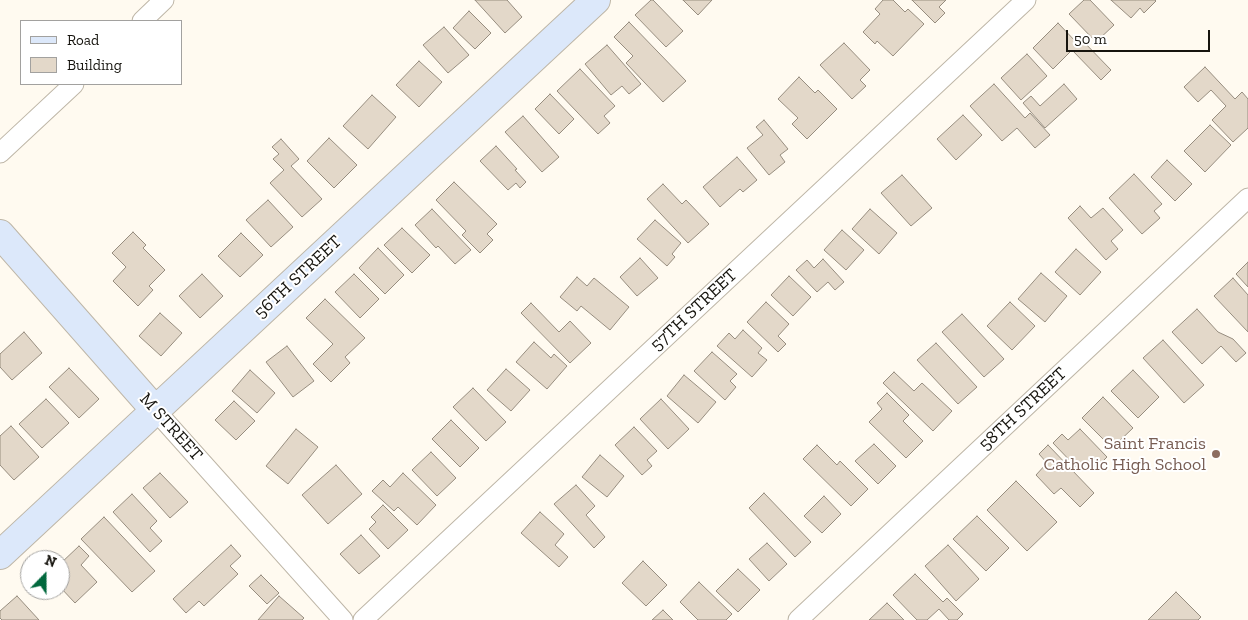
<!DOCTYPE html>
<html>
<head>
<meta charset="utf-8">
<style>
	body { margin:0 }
	#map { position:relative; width:1248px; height:620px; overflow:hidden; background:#fffaf0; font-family:"Zilla Slab",serif }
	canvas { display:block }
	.legend { position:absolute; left:20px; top:20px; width:162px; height:65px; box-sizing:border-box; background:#fff; border:1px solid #a2a19f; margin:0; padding:6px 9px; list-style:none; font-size:15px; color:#16140e }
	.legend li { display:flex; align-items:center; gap:10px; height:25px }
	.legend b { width:25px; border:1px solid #a2a19f }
	.north { position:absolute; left:20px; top:550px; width:50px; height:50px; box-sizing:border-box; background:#fff; border:1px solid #a2a19f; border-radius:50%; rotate:22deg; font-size:14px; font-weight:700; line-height:20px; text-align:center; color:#16140e }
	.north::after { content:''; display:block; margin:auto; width:18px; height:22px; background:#01683d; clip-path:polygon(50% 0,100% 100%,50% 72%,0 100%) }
	.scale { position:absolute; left:1066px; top:30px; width:144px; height:22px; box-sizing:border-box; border:2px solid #16140e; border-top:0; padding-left:6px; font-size:15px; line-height:18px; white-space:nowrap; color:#16140e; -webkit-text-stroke:4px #fff; paint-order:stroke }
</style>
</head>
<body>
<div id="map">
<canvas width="1248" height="620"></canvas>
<ul class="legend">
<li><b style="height:6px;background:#dce8fa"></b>Road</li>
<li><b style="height:14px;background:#e3d8c9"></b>Building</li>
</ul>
<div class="north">N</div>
<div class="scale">50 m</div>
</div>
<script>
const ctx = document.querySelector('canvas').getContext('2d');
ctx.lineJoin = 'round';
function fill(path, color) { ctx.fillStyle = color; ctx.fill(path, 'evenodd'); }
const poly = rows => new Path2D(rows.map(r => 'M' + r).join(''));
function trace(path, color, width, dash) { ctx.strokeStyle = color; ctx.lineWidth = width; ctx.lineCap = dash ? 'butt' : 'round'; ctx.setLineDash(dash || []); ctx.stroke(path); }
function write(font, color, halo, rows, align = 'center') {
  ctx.font = font + ' "Zilla Slab",serif'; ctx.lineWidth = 4; ctx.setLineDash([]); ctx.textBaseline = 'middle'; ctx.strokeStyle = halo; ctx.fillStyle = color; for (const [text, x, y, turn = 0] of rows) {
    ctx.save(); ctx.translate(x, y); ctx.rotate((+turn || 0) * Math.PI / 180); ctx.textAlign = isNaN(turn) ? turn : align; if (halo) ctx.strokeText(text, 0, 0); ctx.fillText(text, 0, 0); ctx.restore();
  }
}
const building = poly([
	[475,0,507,0,522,17,505,33,475,0],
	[651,0,653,0,683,31,666,47,635,15,651,0],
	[683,0,712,0,698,15,683,0],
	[883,0,893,0,905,12,908,9,924,24,893,56,877,41,875,44,863,32,880,14,875,9,883,0],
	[912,0,946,0,939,7,945,13,935,23,912,0],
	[1084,0,1090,0,1114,25,1096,42,1069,14,1084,0],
	[1111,0,1155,0,1156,1,1144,13,1140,8,1131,18,1111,0],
	[469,11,491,33,475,49,453,28,469,11],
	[629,22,686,81,663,102,626,63,633,56,614,37,629,22],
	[1058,23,1077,43,1081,39,1111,70,1101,80,1072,50,1053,69,1033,48,1058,23],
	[444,27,469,55,448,73,423,45,444,27],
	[844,43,870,70,860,80,866,86,852,99,820,65,844,43],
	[607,45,641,84,629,94,622,86,611,95,585,64,607,45],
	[1027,54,1047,76,1021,100,1001,78,1027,54],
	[419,61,442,82,419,107,396,85,419,61],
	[1205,67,1235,99,1242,92,1248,99,1248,128,1233,142,1212,120,1226,106,1211,90,1198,102,1184,87,1205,67],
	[580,69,615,106,604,116,610,123,598,134,557,91,580,69],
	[799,77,815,93,818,90,837,109,807,139,792,124,798,118,778,99,799,77],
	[994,84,1025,118,1030,113,1050,135,1035,148,1017,128,1002,141,970,106,994,84],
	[1064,84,1077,99,1045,128,1023,103,1031,96,1040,106,1064,84],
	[550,94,574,119,559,134,535,109,550,94],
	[372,95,396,117,368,149,343,126,372,95],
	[963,115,982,135,956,160,937,139,963,115],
	[523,116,559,157,542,172,505,132,523,116],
	[764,120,788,149,780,155,785,162,769,175,747,148,763,135,756,127,764,120],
	[1210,125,1231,145,1205,172,1184,151,1210,125],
	[329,138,357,165,334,188,307,161,329,138],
	[281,139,299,159,291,166,322,199,302,217,270,183,284,170,273,159,279,154,272,147,281,139],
	[496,146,517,169,515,170,526,182,520,188,516,183,508,190,480,161,496,146],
	[737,157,757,180,743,192,740,189,720,207,703,187,737,157],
	[1167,160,1192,184,1175,201,1151,177,1167,160],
	[1134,174,1162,204,1154,211,1160,218,1142,234,1109,198,1134,174],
	[902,175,932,208,911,226,881,193,902,175],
	[454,182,497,224,487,234,493,240,480,253,462,235,466,231,436,200,454,182],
	[663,184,682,204,686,200,709,224,688,243,647,199,663,184],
	[268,200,293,227,271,247,246,220,268,200],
	[1080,206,1091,218,1103,208,1123,230,1111,241,1118,249,1106,260,1068,218,1080,206],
	[432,209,471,250,455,264,438,246,436,248,415,225,432,209],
	[870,209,897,233,879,254,852,229,870,209],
	[655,220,681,243,672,254,675,257,667,266,637,239,655,220],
	[402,228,430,255,412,273,384,245,402,228],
	[842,230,864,250,846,270,824,250,842,230],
	[133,232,146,245,143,248,165,270,149,286,153,290,138,306,113,281,126,267,112,253,133,232],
	[241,233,263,255,240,277,218,256,241,233],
	[378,248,404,275,385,294,359,268,378,248],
	[1076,249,1101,272,1080,295,1055,272,1076,249],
	[640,258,658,278,637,296,620,277,640,258],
	[823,259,844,282,835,290,828,282,817,292,796,270,807,260,814,268,823,259],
	[1248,262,1248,287,1236,274,1248,262],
	[1041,273,1067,296,1045,322,1018,299,1041,273],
	[202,274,223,296,200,318,179,296,202,274],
	[354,274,379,299,360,318,335,292,354,274],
	[789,276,811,297,793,316,771,295,789,276],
	[577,277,587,286,594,278,629,307,610,330,581,306,577,311,560,297,577,277],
	[1233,278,1248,295,1248,332,1214,296,1233,278],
	[325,299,365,338,345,357,350,363,331,382,313,364,333,344,306,318,325,299],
	[766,302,789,324,778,336,786,344,778,352,747,322,766,302],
	[1010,302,1035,326,1012,350,987,326,1010,302],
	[531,303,559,332,570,321,591,343,570,363,521,313,531,303],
	[1197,309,1218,332,1233,339,1246,353,1236,362,1221,346,1202,364,1172,332,1197,309],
	[160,313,182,333,161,356,139,336,160,313],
	[962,314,1004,359,984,377,942,332,962,314],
	[743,330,762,348,758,353,767,360,752,377,717,346,729,333,735,339,743,330],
	[24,332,42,353,12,380,0,367,0,354,24,332],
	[1163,340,1204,385,1184,403,1143,358,1163,340],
	[534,342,551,358,554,354,567,366,547,389,516,362,534,342],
	[936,343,977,387,958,404,917,360,936,343],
	[287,346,314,381,293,397,266,362,287,346],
	[712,352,737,374,730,381,736,387,725,400,694,371,712,352],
	[69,368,99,399,79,418,49,387,69,368],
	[506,369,530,390,511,411,487,390,506,369],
	[250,370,275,393,257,413,232,391,250,370],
	[1133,370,1159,397,1138,418,1111,391,1133,370],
	[894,372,914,391,922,383,952,411,933,431,883,383,894,372],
	[684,375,716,402,698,423,667,396,684,375],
	[473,388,506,422,486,441,453,407,473,388],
	[887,393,909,415,903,421,923,441,906,458,869,422,882,409,877,403,887,393],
	[1103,397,1133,428,1112,448,1082,418,1103,397],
	[46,399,69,423,42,448,19,424,46,399],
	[661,399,689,429,668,449,640,419,661,399],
	[234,401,255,421,236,440,215,420,234,401],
	[451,420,479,448,460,467,432,439,451,420],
	[11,426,39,457,14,480,0,465,0,436,11,426],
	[634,427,657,451,647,460,652,466,642,475,615,445,634,427],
	[296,429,318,447,288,484,266,466,296,429],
	[1080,429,1107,457,1094,470,1086,462,1078,469,1053,443,1062,434,1068,440,1080,429],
	[874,444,896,466,878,484,855,461,874,444],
	[817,445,837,465,840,461,868,489,851,506,803,459,817,445],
	[1048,445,1094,493,1080,507,1061,488,1054,494,1036,475,1047,463,1039,454,1048,445],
	[431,452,456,478,437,496,412,470,431,452],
	[600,455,624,476,607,497,582,477,600,455],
	[336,465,362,494,328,524,302,495,336,465],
	[160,473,188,502,170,518,143,488,160,473],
	[403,473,436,505,417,525,398,507,394,511,372,491,383,480,390,487,403,473],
	[1016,481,1057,522,1027,551,987,510,1016,481],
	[576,485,595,506,586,515,605,537,594,548,554,504,576,485],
	[764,493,811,542,795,557,749,508,764,493],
	[132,494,157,521,150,528,162,541,150,552,113,512,132,494],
	[824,496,841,514,822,533,804,516,824,496],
	[383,505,408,530,388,549,369,529,376,522,371,517,383,505],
	[540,512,564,534,555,545,568,557,559,567,521,533,540,512],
	[977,516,1009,548,986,571,953,539,977,516],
	[104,517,155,571,132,592,81,539,104,517],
	[361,535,380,556,359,574,340,554,361,535],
	[767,543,787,564,769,581,749,559,767,543],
	[231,545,241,556,230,566,238,574,204,606,199,601,186,613,173,599,231,545],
	[948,545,979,579,956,601,925,566,948,545],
	[79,546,89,556,81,565,97,582,75,603,60,587,60,564,79,546],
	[643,561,667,585,646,606,622,583,643,561],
	[738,569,760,590,738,612,716,591,738,569],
	[915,574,943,602,947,598,963,614,957,620,949,620,939,609,927,620,917,620,893,595,915,574],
	[261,575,279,593,267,604,249,586,261,575],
	[699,582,732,614,726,620,698,620,680,602,699,582],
	[1176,592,1201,617,1198,620,1148,620,1176,592],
	[17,596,39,620,2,620,0,618,0,611,17,596],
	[279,596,304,618,302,620,258,620,279,596],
	[887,603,904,620,869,620,887,603],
	[663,610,673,620,652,620,663,610]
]);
const street = poly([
	[142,21,164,0],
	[0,153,74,84],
	[155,410,343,620],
	[363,620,1026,0],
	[798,620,1248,198]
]);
const secondary = poly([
	[0,234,155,410],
	[0,555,596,0]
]);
const markers = [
	[1216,454,5,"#8d6e63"]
];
const streetNames = [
	["56TH STREET",298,277,-43],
	["57TH STREET",694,310,-43],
	["58TH STREET",1023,409,-43],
	["M STREET",171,427,48]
];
const educationNames = [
	["Saint Francis",1206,444],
	["Catholic High School",1206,465]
];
fill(building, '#e3d8c9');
trace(building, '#978d7f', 1);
trace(street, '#beb6a7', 21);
trace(secondary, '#beb6a7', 30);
trace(street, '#fff', 19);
trace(secondary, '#dce8fa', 28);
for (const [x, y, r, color] of markers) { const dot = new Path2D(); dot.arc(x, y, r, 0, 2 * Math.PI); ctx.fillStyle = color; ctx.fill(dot); trace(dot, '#fff', 2); }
write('18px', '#16140e', '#fff', streetNames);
write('18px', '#785e54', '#fff', educationNames, 'right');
</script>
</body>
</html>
